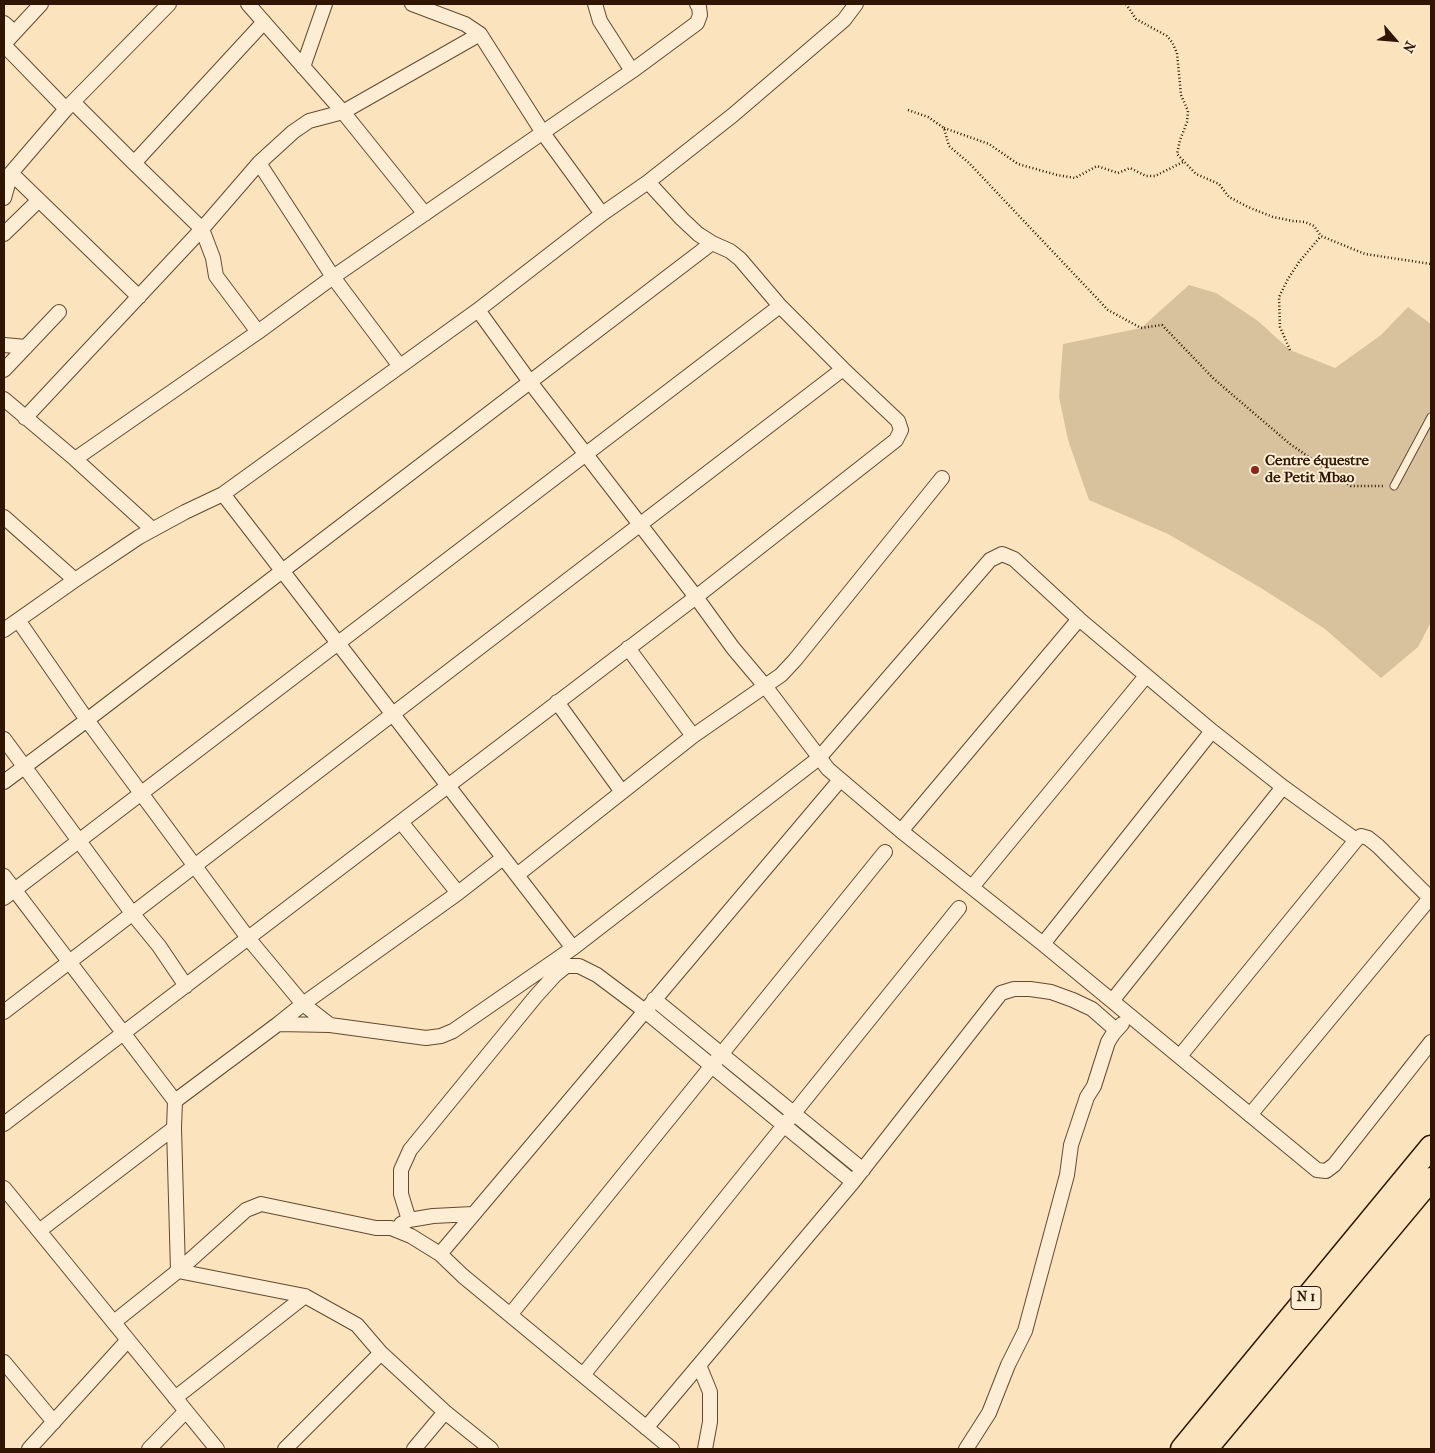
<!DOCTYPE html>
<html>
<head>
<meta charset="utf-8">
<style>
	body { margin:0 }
	#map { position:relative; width:1435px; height:1453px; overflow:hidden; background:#fbe4bd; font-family:"IM FELL French Canon",serif }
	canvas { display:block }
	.frame { position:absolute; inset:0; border:5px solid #301500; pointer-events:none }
	.north { position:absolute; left:1370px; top:15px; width:50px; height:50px; -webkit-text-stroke:4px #fcedd4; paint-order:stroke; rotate:117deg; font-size:14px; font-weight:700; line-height:20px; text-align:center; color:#301500 }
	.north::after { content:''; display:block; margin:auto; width:18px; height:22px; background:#301500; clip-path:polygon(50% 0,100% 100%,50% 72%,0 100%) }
</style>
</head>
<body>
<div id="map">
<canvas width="1435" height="1453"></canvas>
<div class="frame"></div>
<div class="north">N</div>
</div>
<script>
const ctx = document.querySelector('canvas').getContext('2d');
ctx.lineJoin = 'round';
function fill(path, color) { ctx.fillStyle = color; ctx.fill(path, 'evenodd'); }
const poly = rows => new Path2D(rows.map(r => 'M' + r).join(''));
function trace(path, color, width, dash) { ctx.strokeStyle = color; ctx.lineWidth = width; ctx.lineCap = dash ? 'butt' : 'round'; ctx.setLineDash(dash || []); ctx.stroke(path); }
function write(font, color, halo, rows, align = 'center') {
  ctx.font = font + ' "IM FELL French Canon",serif'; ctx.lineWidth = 4; ctx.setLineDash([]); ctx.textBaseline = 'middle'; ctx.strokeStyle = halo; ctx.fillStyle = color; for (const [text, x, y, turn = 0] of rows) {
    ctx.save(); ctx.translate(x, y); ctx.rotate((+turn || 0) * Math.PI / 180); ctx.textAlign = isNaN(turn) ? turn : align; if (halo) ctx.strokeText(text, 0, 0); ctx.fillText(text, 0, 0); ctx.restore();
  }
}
const green = poly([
	[1189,285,1216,293,1258,321,1290,350,1335,368,1381,335,1408,307,1431,324,1431,622,1418,647,1381,678,1325,629,1261,588,1168,534,1089,500,1068,440,1059,397,1063,344,1141,328]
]);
const path = poly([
	[1126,4,1136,19,1167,36,1172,42,1177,53,1181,95,1188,111,1187,122,1180,140,1177,154,1196,174,1219,184,1229,197,1248,207,1273,217,1293,221,1305,222,1314,226,1321,236,1365,254,1431,264],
	[908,110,928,117,944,128,949,146,969,163,1108,310,1141,328,1162,325,1214,379,1290,444,1351,486,1383,486],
	[944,128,989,144,1018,164,1057,175,1075,178,1097,166,1118,173,1130,168,1146,176,1155,176,1183,162],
	[1290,350,1280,327,1279,297,1288,279,1299,262,1321,236]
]);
const service = poly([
	[1394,486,1431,417]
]);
const minor = poly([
	[248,4,343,112,425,214],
	[412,4,465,24,480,34,543,133,602,214],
	[595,4,600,21,632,71],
	[4,23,14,32],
	[4,44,41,4],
	[4,45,66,109],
	[303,67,325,4],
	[73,102,134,163,202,229,213,258,216,276,258,332],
	[134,163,264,22],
	[259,163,333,277,399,365],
	[11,173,139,297],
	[4,198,11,173,66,109,169,4],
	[4,234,39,200],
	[478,310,530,382,696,597,733,648,765,686,828,769,901,831,1043,944,1317,1170,1326,1171,1334,1165,1431,1042],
	[4,345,26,347],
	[4,370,59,312],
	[4,399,75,459,152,529],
	[25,418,202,229,259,163,293,132,309,121,343,112,480,34],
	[75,459,258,332,333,277,632,71,697,23,700,15,699,7,697,4],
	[223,494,573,948],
	[4,517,75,580],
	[18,620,87,720,248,938,303,1004,330,1025,426,1038,441,1036,453,1031,573,948,819,758,990,560,1002,554,1014,559,1079,619,1212,731,1283,787,1356,840],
	[4,630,75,580,139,537,185,512,223,494,478,310,602,214,648,182,733,115,844,20,856,4],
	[628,648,693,736],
	[557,702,622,792],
	[4,739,132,913,159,946,186,986],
	[4,782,87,720,712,243],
	[401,822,458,893],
	[901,831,1079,619],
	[517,875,693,736,781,675,795,660,942,478],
	[4,876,175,1101],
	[972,887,1146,676],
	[4,898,780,306],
	[1043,944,1212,731],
	[654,999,863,1170],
	[1112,1001,1283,787],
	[4,1012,843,369],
	[278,1024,330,1025],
	[1180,1056,1356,840,1361,836,1368,838,1378,846,1431,899],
	[1250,1115,1430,898],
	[4,1124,696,597,896,440,901,430,898,421,843,369,780,306,740,259,730,251,712,243,698,234,682,219,648,182],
	[4,1188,217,1449],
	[409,1220,401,1194,401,1170,410,1150,536,996,555,975,566,966,579,966,597,975,645,1011,853,1182],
	[401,1224,409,1220,433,1216,473,1214],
	[39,1231,174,1128],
	[440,1254,840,780],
	[178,1271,174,1128,175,1101,278,1024,303,1004,458,893,503,858],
	[178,1271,305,1296,357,1325,381,1353,285,1449],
	[510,1315,885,852],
	[114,1322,178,1271,246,1210,261,1204,376,1228,391,1228,411,1236,440,1254,463,1276,672,1449],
	[381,1353,445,1412,491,1449],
	[4,1362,54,1422],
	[699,1365,710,1392,710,1422,705,1449],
	[583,1375,959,908],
	[175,1398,305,1296],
	[646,1428,853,1182,1001,993,1014,989,1030,989,1051,992,1073,1000,1092,1009,1116,1030],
	[29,1449,128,1340],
	[149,1449,186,1411],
	[414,1449,445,1412],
	[966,1449,989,1413,1008,1365,1025,1331,1067,1175,1071,1145,1087,1097,1094,1086,1108,1042,1113,1034,1122,1024]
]);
const trunk = poly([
	[1182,1449,1431,1147],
	[1206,1449,1431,1179]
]);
const markers = [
	[1255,470,5,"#8f2418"]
];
const shields = [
	[1306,1298,30]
];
const shieldNames = [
	["N 1",1306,1298]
];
const poiNames = [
	["Centre équestre",1265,461],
	["de Petit Mbao",1265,478]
];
fill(green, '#d8c19d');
trace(service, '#63492f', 9);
trace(minor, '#63492f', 16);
trace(trunk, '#301500', 25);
trace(path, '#301500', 2.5, [1, 2.5]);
trace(service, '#fcedd4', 7);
trace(minor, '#fcedd4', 14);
trace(trunk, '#fbe4bd', 22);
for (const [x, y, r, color] of markers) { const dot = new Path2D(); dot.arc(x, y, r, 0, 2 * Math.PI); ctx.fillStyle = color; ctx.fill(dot); trace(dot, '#fcedd4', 2); }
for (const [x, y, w] of shields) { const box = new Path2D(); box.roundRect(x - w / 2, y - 11.5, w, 23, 4); ctx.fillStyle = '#fcedd4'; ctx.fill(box); trace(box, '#301500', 1); }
write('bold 14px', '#301500', null, shieldNames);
write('bold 15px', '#301500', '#fcedd4', poiNames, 'left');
</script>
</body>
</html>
